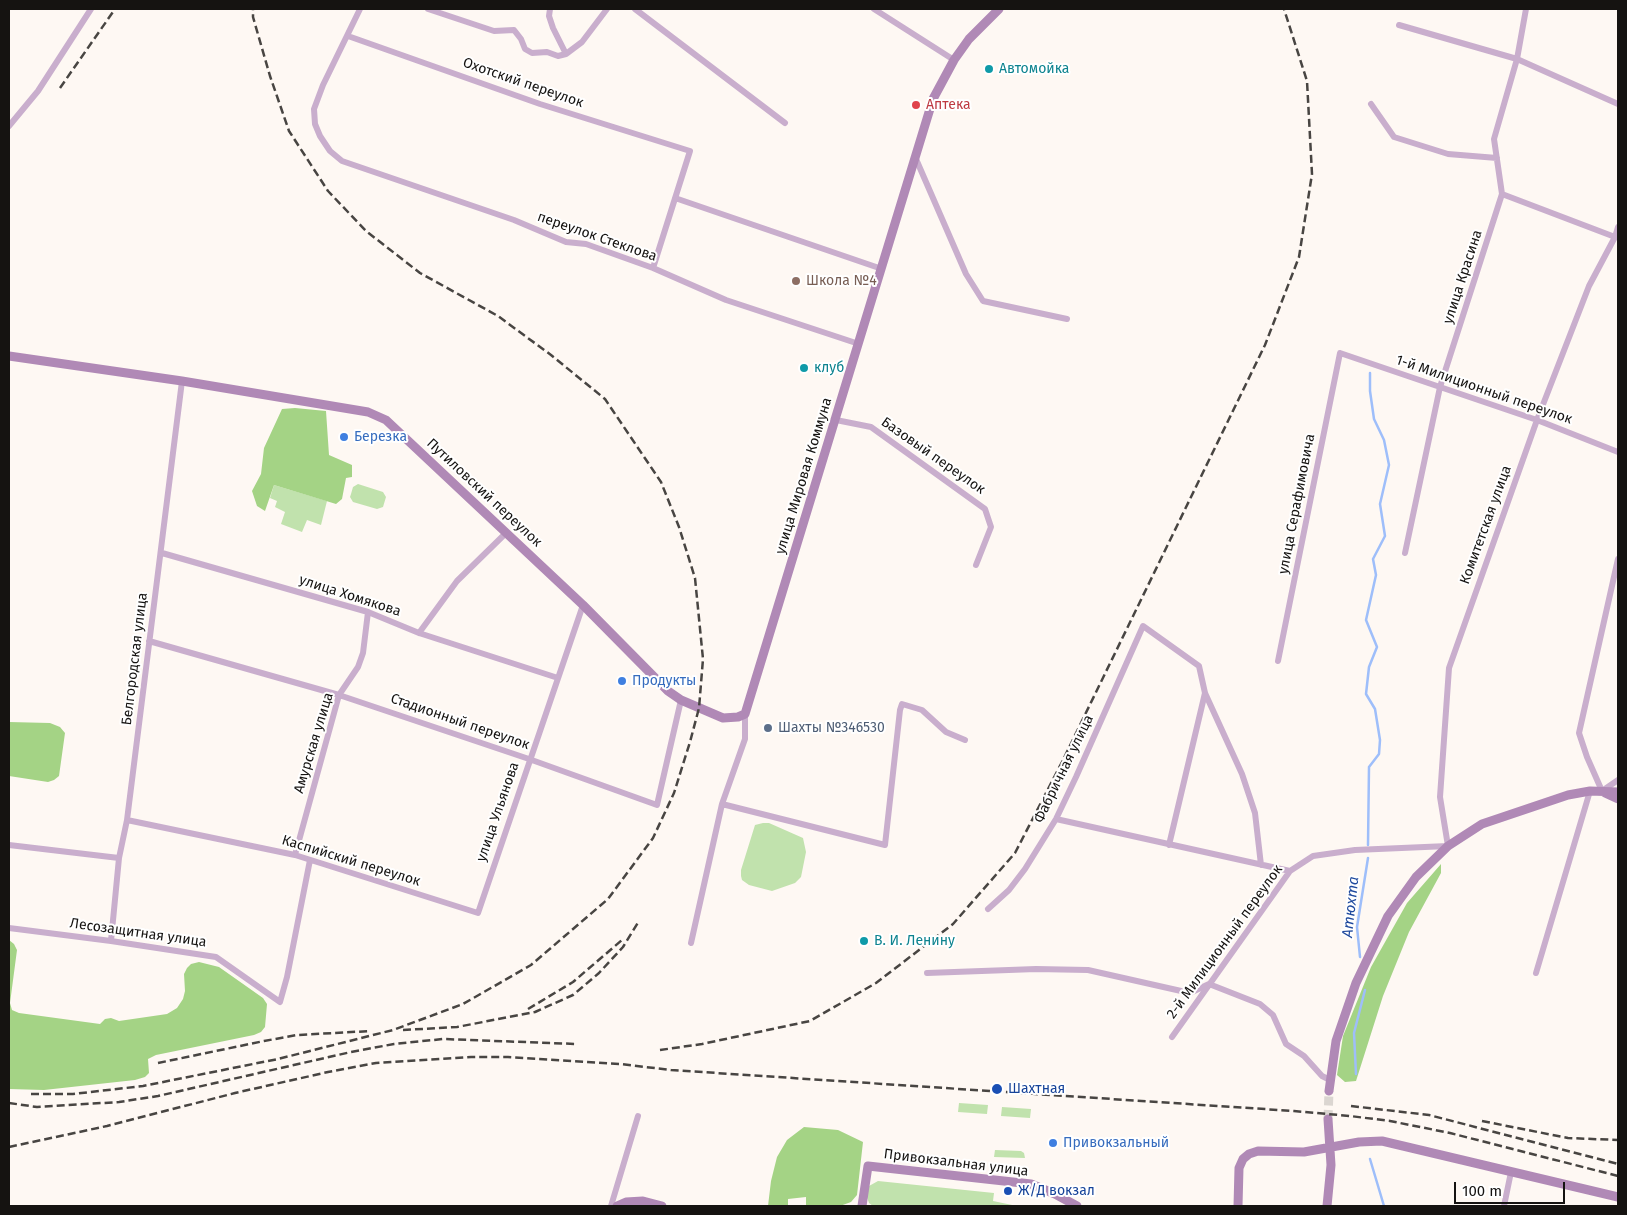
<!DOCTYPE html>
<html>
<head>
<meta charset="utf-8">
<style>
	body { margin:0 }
	#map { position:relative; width:1627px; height:1215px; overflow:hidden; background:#fef8f3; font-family:"Fira Sans",sans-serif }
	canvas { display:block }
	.frame { position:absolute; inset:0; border:10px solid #151311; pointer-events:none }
	.scale { position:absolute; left:1454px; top:1182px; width:111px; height:22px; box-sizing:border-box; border:2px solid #151311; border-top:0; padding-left:6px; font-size:15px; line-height:18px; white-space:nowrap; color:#151311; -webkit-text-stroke:4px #fff; paint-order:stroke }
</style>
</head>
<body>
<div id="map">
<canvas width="1627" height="1215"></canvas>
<div class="frame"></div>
<div class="scale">100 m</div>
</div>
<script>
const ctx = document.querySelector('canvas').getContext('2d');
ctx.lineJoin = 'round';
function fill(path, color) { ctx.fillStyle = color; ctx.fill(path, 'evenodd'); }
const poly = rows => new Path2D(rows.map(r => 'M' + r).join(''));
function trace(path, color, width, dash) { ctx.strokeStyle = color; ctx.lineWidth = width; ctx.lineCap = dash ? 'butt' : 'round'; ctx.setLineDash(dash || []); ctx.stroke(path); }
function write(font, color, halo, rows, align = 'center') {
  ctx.font = font + ' "Fira Sans",sans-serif'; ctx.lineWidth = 4; ctx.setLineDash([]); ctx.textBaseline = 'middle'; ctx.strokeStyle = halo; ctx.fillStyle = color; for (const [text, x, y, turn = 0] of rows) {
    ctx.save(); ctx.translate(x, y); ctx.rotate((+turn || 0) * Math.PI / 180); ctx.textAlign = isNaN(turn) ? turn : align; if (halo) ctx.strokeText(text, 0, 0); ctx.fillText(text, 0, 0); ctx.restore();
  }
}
const green = poly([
	[358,484,383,492,386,497,383,507,377,509,353,502,350,497,351,494,353,487],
	[274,485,327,501,321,525,307,520,302,532,281,524,285,512,275,507,277,501,270,498],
	[763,823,769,823,803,838,806,852,801,877,795,883,772,891,749,885,742,880,741,876,741,870,755,825],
	[959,1103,988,1105,987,1114,958,1112],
	[1002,1107,1031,1109,1030,1118,1001,1116],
	[995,1150,1021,1151,1024,1153,1025,1158,994,1157],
	[878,1181,994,1193,993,1201,1017,1206,873,1206,869,1203,867,1197,869,1186]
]);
const forest = poly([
	[295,408,326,411,329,455,352,465,352,477,346,478,342,499,336,504,274,485,265,511,257,506,252,491,261,474,264,448,282,409],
	[9,722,50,723,60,727,65,733,59,776,54,780,48,782,9,776],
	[1441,864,1441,873,1409,932,1383,996,1356,1081,1345,1082,1337,1075,1343,1036,1371,967,1407,903],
	[9,940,14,944,17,950,10,1003,12,1010,19,1013,100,1024,105,1019,111,1018,119,1021,167,1014,177,1008,183,999,185,991,184,974,187,968,191,964,199,962,219,967,263,998,267,1004,265,1027,261,1032,254,1035,156,1055,148,1059,149,1073,145,1077,135,1080,44,1090,9,1089],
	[804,1127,838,1130,863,1142,857,1195,851,1202,840,1206,806,1206,806,1197,788,1199,788,1206,768,1206,771,1181,777,1157,787,1140]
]);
const stream = poly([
	[1368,845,1369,767,1379,754,1380,740,1375,709,1366,694,1369,667,1377,647,1366,620,1376,575,1373,559,1385,536,1380,504,1389,465,1384,440,1374,419,1370,391,1370,373],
	[1360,957,1357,927,1368,858],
	[1356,1074,1354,1033,1365,990],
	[1370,1159,1384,1206]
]);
const secondaryTunnel = poly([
	[1328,1119,1329,1091]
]);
const street = poly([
	[360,9,323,85,314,109,315,124,320,136,330,151,342,161,514,220,566,242,586,244,653,268,726,300,859,344],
	[428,9,494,31,514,30,521,39,525,49,532,53,547,52,558,56,566,54,582,42,607,9],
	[550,9,549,16,553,28,566,54],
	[635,9,785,123],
	[874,9,954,60],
	[1399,25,1517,59,1618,104],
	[348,36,540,104,690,151,653,268],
	[1371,104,1394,137,1448,154,1497,158],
	[9,126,38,91,91,9],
	[916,159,966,274,983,301,1067,319],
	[1502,194,1615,237],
	[675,198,882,269],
	[836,420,871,427,985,509,991,527,976,565],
	[162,553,368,612,419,633,558,678],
	[1405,553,1440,387,1502,194,1494,139,1517,59,1526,9],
	[1618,559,1579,733,1587,757,1602,791,1618,780],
	[419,633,457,581,506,533],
	[149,641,339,695,529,759,657,805,681,700],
	[1278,661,1340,353,1537,420,1618,452],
	[722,804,885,845,900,710,902,704,922,710,946,732,965,740],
	[1056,819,1290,871],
	[127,820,295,855,478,913,583,605],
	[9,845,119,858],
	[1169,845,1205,693],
	[295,855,339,695,358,667,363,653,368,612],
	[988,909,1009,890,1025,869,1056,819,1076,777,1143,626,1199,666,1205,693,1242,774,1255,813,1261,865],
	[9,928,111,941,216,957,280,1002,287,977,310,860],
	[111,941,119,858,127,820,182,381],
	[691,943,722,804,745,739,745,714],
	[927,973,1036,969,1088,970,1190,993,1209,984,1260,1004,1273,1015,1286,1044,1304,1056,1322,1076,1330,1080],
	[1536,973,1590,791],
	[1172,1037,1290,871,1313,856,1355,850,1448,846,1440,797,1449,668,1537,420,1589,286,1615,237,1618,227],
	[611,1206,638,1116],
	[1504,1206,1511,1172]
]);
const secondary = poly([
	[9,356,182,381,368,412,386,420,583,605,668,691,681,700,723,718,738,717,745,714,933,99,954,60,969,39,999,9],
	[1605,793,1618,799],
	[1329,1091,1336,1041,1356,983,1388,916,1416,877,1448,846,1482,824,1568,795,1590,791,1618,792],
	[617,1206,626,1202,643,1201,662,1206],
	[862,1206,868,1166,1031,1184,1055,1194,1077,1206],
	[1238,1206,1239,1168,1243,1159,1249,1154,1258,1151,1304,1152,1359,1142,1382,1141,1618,1197],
	[1327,1206,1331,1165,1328,1119]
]);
const rail = poly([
	[60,88,115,9],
	[528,1009,573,982,622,940],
	[403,1030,457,1027,535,1012,573,995,599,973,623,947,639,921],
	[660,1050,702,1044,810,1021,876,983,953,924,1015,853,1062,762,1265,345,1299,257,1312,174,1307,81,1284,9],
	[158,1063,264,1041,297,1035,371,1031],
	[31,1094,73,1094,143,1086,278,1059,393,1030,463,1004,531,965,608,899,653,838,674,793,690,742,699,708,703,659,695,578,679,527,661,482,605,399,551,355,498,316,420,273,366,231,328,191,289,131,270,76,253,17,253,9],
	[9,1103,37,1107,119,1102,158,1096,351,1052,394,1044,443,1039,577,1044],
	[1351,1106,1429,1115,1618,1164],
	[1482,1121,1568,1138,1618,1140],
	[9,1147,107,1126,235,1093,328,1072,376,1063,471,1057,508,1057,620,1064,671,1070,1294,1111,1350,1116,1390,1121,1450,1133,1618,1176]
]);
const markers = [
	[989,69,5,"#0f9aa8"],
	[916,105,5,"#e0444e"],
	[796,281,5,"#8d6e63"],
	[804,368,5,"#0f9aa8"],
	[344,437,5,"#3f7fe0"],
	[622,681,5,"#3f7fe0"],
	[768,728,5,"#5c6f8a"],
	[864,941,5,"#0f9aa8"],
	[997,1089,6,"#1a4fb4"],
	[1053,1143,5,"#3f7fe0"],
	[1008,1191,5,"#1a4fb4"]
];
const cultureNames = [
	["Автомойка",999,69],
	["клуб",814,368],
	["В. И. Ленину",874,941]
];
const streetNames = [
	["Охотский переулок",523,83,19],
	["переулок Стеклова",597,237,19],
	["улица Красина",1463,277,-72],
	["1-й Милиционный переулок",1484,390,19],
	["Базовый переулок",933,456,35],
	["улица Мировая Коммуна",804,476,-73],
	["Путиловский переулок",484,493,43],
	["улица Серафимовича",1297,504,-79],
	["Комитетская улица",1486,525,-70],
	["улица Хомякова",350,596,18],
	["Белгородская улица",135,659,-83],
	["Стадионный переулок",460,722,19],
	["Амурская улица",314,743,-73],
	["Фабричная улица",1064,769,-64],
	["улица Ульянова",498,812,-71],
	["Каспийский переулок",351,861,17],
	["Лесозащитная улица",138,933,8],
	["2-й Милиционный переулок",1225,942,-54],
	["Привокзальная улица",956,1163,7]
];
const healthNames = [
	["Аптека",926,105]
];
const educationNames = [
	["Школа №4",806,281]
];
const shopNames = [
	["Березка",354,437],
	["Продукты",632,681],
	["Привокзальный",1063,1143]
];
const serviceNames = [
	["Шахты №346530",778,728]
];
const transitNames = [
	["Шахтная",1008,1089],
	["Ж/Д вокзал",1018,1191]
];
const waterNames = [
	["Атюхта",1351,907,-84]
];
fill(green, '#c1e2ad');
fill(forest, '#a4d385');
trace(stream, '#9ebefa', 2.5);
trace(secondaryTunnel, '#dbd6d1', 9, [9, 4.5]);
trace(street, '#c9aecd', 6);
trace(secondary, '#b089b6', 9);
trace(rail, '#484542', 2.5, [8, 4]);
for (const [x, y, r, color] of markers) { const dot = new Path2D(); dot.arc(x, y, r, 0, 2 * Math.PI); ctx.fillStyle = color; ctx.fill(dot); trace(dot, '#fff', 2); }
write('14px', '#0d838f', '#fff', cultureNames, 'left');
write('14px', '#151311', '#fff', streetNames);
write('14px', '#be3a42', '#fff', healthNames, 'left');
write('14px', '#785e54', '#fff', educationNames, 'left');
write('14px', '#366cbe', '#fff', shopNames, 'left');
write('14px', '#4e5e75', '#fff', serviceNames, 'left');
write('14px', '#164399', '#fff', transitNames, 'left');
write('italic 15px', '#1f499d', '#fff', waterNames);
</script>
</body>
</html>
